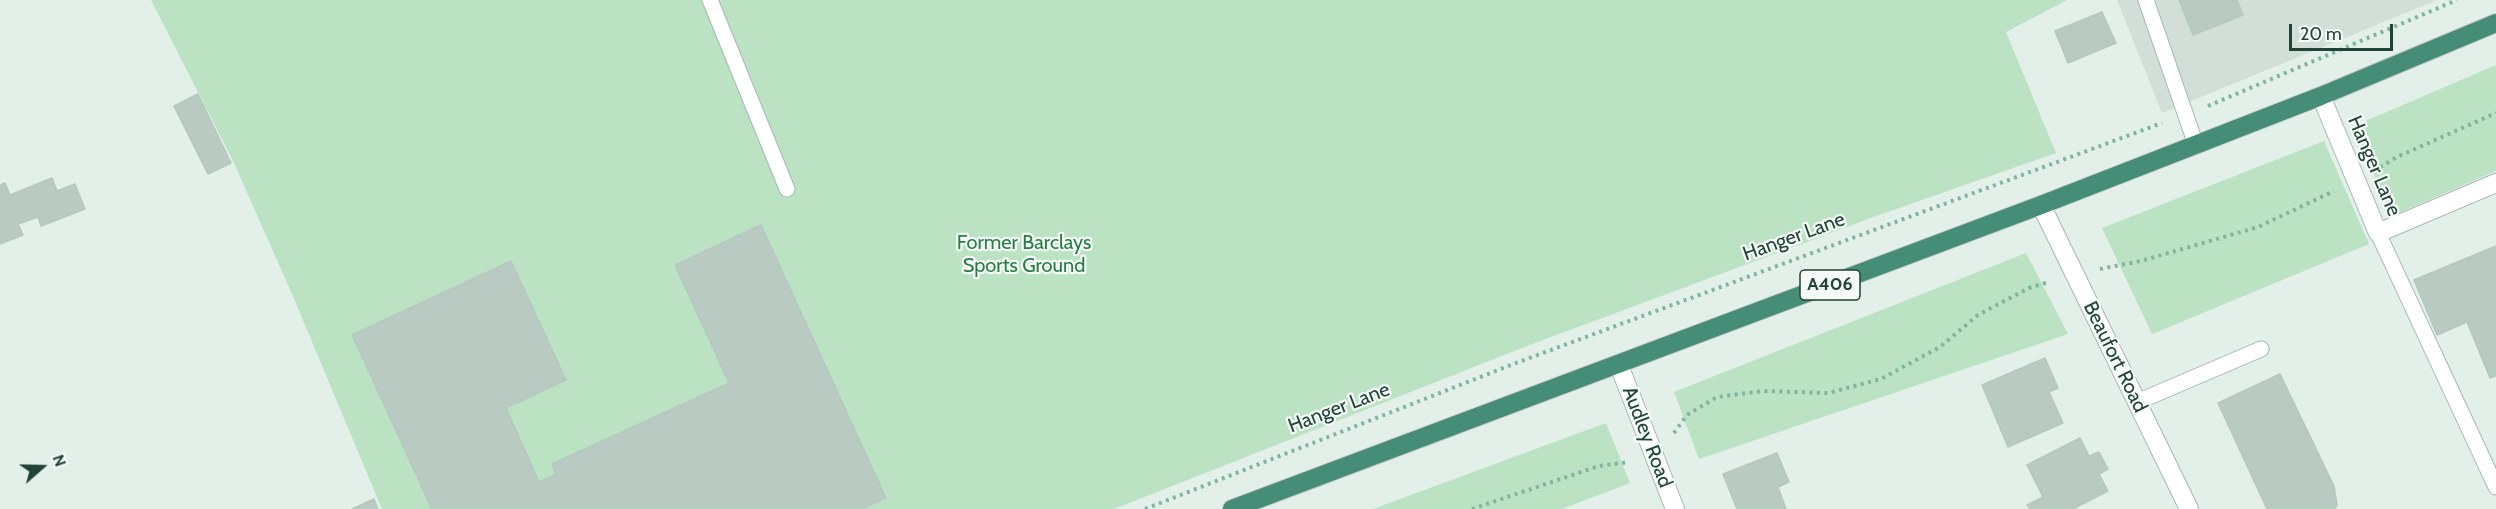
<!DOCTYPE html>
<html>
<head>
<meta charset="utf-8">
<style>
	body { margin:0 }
	#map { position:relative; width:2496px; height:509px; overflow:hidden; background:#e3efe9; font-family:Cabin,sans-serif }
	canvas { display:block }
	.north { position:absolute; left:12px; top:437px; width:60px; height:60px; -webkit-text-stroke:4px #f5faf7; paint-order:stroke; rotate:70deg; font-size:16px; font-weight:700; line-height:24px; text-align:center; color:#214237 }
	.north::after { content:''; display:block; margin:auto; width:21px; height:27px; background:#214237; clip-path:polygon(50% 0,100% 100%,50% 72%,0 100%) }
	.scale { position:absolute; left:2289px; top:24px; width:104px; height:27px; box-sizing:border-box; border:3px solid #214237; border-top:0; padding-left:8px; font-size:18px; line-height:21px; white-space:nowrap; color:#214237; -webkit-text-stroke:4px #f5faf7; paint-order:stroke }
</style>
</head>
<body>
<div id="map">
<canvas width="2496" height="509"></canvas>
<div class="north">N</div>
<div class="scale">20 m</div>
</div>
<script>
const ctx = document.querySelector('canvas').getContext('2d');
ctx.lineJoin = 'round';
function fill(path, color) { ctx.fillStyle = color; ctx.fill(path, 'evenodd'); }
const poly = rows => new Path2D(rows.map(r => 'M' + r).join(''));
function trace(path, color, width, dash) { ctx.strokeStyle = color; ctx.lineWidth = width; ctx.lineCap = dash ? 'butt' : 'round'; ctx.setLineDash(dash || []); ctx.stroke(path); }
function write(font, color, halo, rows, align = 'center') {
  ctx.font = font + ' Cabin,sans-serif'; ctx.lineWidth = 4.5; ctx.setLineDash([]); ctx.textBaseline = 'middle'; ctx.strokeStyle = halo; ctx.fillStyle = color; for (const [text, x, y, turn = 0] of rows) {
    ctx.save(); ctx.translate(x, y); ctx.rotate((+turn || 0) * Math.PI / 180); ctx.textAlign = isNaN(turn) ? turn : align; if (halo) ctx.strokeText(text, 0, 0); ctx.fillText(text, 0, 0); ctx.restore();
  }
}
const built = poly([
	[2117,0,2437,0,2162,113]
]);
const green = poly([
	[151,0,2067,0,2006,32,2056,153,1879,215,1527,346,1114,509,382,509,292,294,234,163],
	[2496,65,2496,171,2391,216,2354,126],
	[2324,141,2369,244,2152,334,2102,228],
	[2026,253,2068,334,1699,459,1674,392],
	[1606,423,1630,483,1562,509,1373,509]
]);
const building = poly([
	[2179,0,2237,0,2243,15,2193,35,2179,0],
	[2102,12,2116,43,2068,63,2055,31,2102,12],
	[198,94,231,163,208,174,174,106,198,94],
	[52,178,57,191,75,184,85,209,41,226,38,217,18,224,23,235,0,244,0,185,5,183,10,195,52,178],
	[761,225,886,498,862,509,432,509,352,335,511,261,566,380,506,408,539,482,556,474,552,464,729,383,675,265,761,225],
	[2496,246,2496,376,2490,378,2467,322,2437,335,2414,280,2496,246],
	[2045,358,2058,388,2049,392,2063,423,2008,447,1982,385,2045,358],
	[2280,374,2334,486,2337,505,2335,509,2267,509,2218,403,2280,374],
	[2080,438,2089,456,2099,452,2108,469,2099,474,2108,491,2073,509,2030,509,2027,505,2043,497,2027,465,2080,438],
	[1777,453,1789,482,1778,487,1786,509,1737,509,1723,474,1777,453],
	[374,499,378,509,352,509,374,499]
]);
const path = poly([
	[2208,106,2457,0],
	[2380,167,2397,157,2496,113],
	[2100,269,2141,261,2258,227,2334,191],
	[1674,433,1687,415,1717,397,1763,391,1828,393,1881,379,1940,347,1978,315,2029,288,2049,282],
	[1145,509,1516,363,2162,123],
	[1472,509,1599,466,1629,462]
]);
const service = poly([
	[710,0,787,189],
	[2146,0,2196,145],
	[2378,233,2496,487],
	[2137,402,2261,349]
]);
const minor = poly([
	[2321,96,2378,233,2496,183],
	[2041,205,2189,509],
	[1619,365,1675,509]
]);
const trunk = poly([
	[1232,509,2041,205,2321,96,2496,23]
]);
const shields = [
	[1830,285,60]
];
const shieldNames = [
	["A406",1830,285]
];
const streetNames = [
	["Hanger Lane",2374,166,67],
	["Hanger Lane",1794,237,-20],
	["Beaufort Road",2115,357,64],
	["Hanger Lane",1339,408,-21],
	["Audley Road",1647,437,69]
];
const parkNames = [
	["Former Barclays",1024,243],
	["Sports Ground",1024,266]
];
fill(built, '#d1dfd8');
fill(green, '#bae2c3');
fill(building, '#b8cac2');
trace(building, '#b5c9bf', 1.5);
trace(service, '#a5b8b0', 17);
trace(minor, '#a5b8b0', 20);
trace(trunk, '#c1cac7', 20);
trace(path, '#81b5a2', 4, [3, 4.5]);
trace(service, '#fff', 15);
trace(minor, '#fff', 18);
trace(trunk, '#468d78', 18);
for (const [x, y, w] of shields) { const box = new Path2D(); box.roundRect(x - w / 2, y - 15, w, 30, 4.5); ctx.fillStyle = '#f5faf7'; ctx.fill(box); trace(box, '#214237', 1.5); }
write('bold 18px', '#214237', null, shieldNames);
write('20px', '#214237', '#f5faf7', streetNames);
write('20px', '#267d43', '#f5faf7', parkNames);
</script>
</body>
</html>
